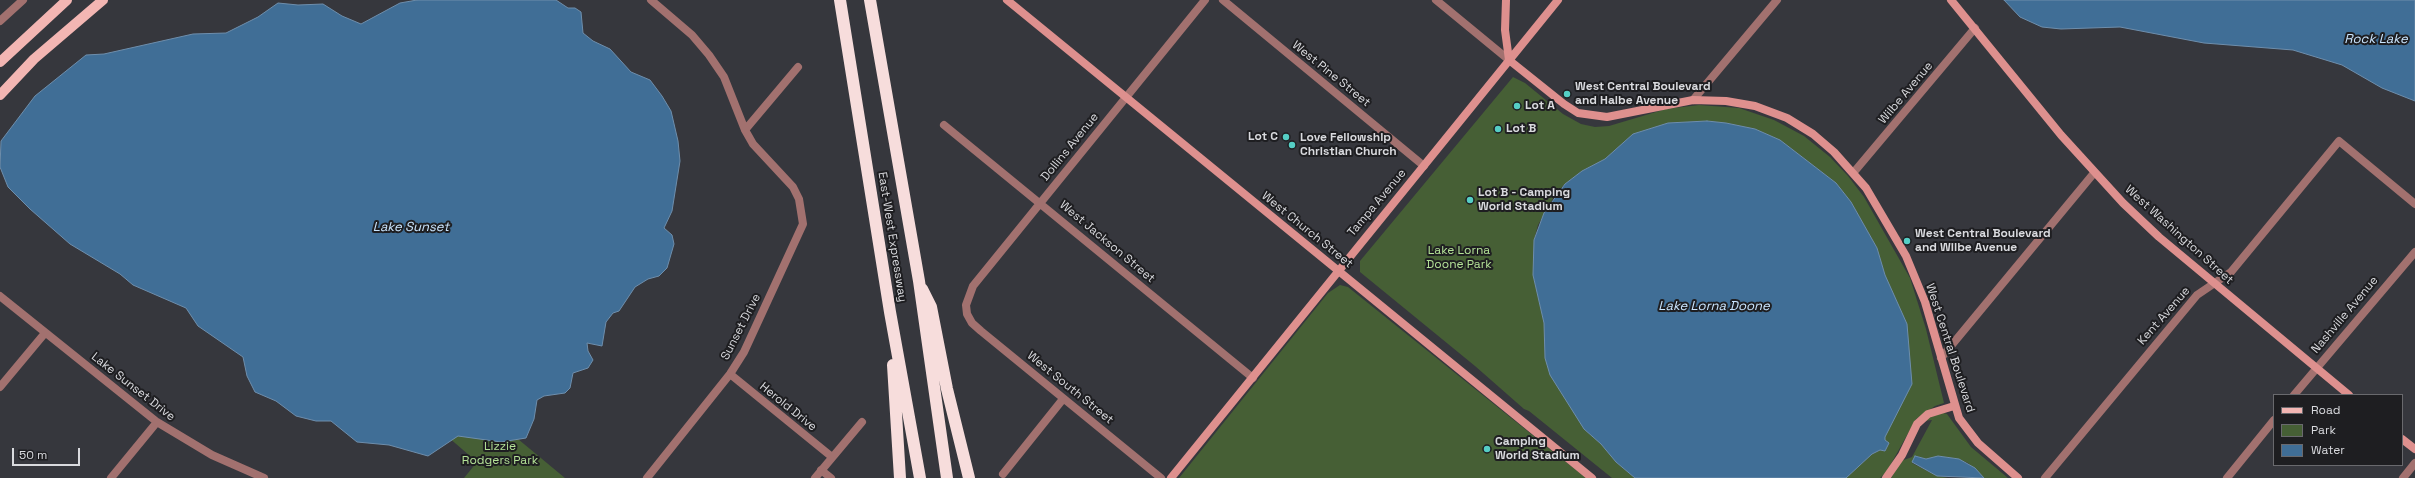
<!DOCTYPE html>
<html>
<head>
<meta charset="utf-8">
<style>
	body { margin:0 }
	#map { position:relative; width:2415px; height:478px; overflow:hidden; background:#36373d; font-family:"Space Grotesk",sans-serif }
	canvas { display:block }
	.legend { position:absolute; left:2273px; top:394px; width:130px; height:72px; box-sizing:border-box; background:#1e1e21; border:1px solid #69696d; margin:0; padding:5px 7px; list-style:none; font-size:12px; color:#d9dade }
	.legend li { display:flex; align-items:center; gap:8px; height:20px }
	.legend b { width:20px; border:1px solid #69696d }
	.scale { position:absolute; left:12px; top:448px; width:68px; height:18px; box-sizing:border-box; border:2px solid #d9dade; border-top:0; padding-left:5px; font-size:12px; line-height:14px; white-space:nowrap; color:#d9dade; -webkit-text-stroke:3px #1e1e21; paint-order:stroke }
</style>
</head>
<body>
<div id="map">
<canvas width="2415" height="478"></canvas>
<ul class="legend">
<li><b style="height:5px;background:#f3b6b3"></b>Road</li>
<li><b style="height:11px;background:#465f35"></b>Park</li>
<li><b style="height:11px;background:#406e96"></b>Water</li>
</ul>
<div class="scale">50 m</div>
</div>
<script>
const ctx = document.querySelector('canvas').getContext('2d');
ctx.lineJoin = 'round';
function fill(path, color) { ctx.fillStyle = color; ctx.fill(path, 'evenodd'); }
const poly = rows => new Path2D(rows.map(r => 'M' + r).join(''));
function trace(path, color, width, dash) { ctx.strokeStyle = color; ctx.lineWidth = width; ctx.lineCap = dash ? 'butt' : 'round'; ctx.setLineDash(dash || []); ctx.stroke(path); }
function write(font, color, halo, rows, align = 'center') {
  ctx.font = font + ' "Space Grotesk",sans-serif'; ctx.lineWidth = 4; ctx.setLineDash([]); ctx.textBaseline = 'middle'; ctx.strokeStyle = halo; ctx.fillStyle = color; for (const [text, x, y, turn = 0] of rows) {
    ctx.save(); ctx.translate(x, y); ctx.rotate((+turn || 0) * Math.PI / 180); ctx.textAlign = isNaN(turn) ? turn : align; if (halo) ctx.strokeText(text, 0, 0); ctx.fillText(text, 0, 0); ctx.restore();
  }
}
const green = poly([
	[1513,77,1525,83,1563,114,1581,124,1595,127,1609,126,1666,109,1699,105,1739,108,1774,120,1804,136,1830,157,1848,176,1864,197,1910,278,1926,329,1944,403,1935,406,1916,419,1887,471,1880,478,1846,478,1872,454,1880,450,1885,451,1889,443,1885,440,1885,275,1877,248,1851,202,1836,183,1780,140,1755,129,1726,123,1707,121,1668,123,1633,134,1605,159,1582,171,1565,184,1556,193,1538,225,1534,240,1533,275,1544,323,1545,358,1584,429,1601,444,1616,462,1635,478,1612,478,1529,411,1524,409,1475,366,1360,272,1360,261],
	[1340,285,1348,287,1586,478,1179,478,1328,293],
	[483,410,565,478,464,478,477,462,426,418],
	[1940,412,1947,414,1971,447,2008,478,1984,478,1968,463,1958,459,1938,456,1926,459,1916,456,1912,463,1937,476,1948,478,1891,478,1901,461,1912,457,1932,420,1924,421,1926,419]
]);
const water = poly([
	[417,0,556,0,568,8,575,8,581,12,583,33,593,41,610,49,631,72,650,80,662,96,671,111,678,141,680,161,672,211,664,228,672,235,674,244,667,268,659,276,648,279,635,287,619,311,613,313,606,322,602,346,587,343,588,351,593,360,588,368,573,373,570,388,565,393,544,396,537,400,534,419,526,438,501,442,458,436,428,456,389,445,357,442,331,421,316,421,296,416,276,401,255,392,247,376,243,357,198,326,186,308,133,285,120,274,70,244,30,209,8,187,0,167,1,141,35,96,86,55,104,54,193,34,226,33,258,17,278,3,298,5,323,4,342,16,361,24,400,3,417,0],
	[2004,0,2415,0,2415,101,2382,88,2342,65,2293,50,2204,43,2120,27,2061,29,2042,27,2020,17,2004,0],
	[1707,121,1726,123,1755,129,1780,140,1836,183,1851,202,1877,248,1885,275,1907,324,1912,384,1885,437,1885,440,1889,443,1885,451,1880,450,1872,454,1846,478,1635,478,1616,462,1601,444,1584,429,1550,375,1545,358,1544,323,1533,275,1534,240,1544,213,1565,184,1582,171,1605,159,1633,134,1668,123,1707,121],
	[1915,456,1926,459,1938,456,1959,459,1975,468,1984,478,1937,476,1912,462,1915,456]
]);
const street = poly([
	[1223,0,1424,166],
	[1436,0,1509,60],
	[0,21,23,0],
	[1693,100,1777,0],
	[944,125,1253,378],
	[745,130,798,67],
	[1854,172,1975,28],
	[0,296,157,422,212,455,264,478],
	[1941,358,2094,173],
	[730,374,832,457],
	[0,387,45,333],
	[2294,395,2415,252],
	[821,470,831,478],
	[1003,474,1063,399],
	[111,478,157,422],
	[647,478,730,374,744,352,803,224,799,199,793,187,753,144,745,130,724,77,709,55,692,35,651,0],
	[815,478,862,422],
	[1161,478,981,331,972,323,967,314,966,305,973,286,1205,0],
	[2045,478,2197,295,2231,272,2339,141,2415,204],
	[2227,478,2274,420],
	[2403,478,2415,463]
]);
const secondary = poly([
	[1007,0,1592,478],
	[1506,0,1505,30,1509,60],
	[1951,0,2061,135,2123,203,2159,237,2349,395],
	[1509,60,1564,104,1578,113,1607,117,1693,100,1726,101,1755,106,1787,118,1813,134,1834,152,1866,188,1906,256,1925,302,1959,418,1978,443,2018,478],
	[2402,439,2415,449],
	[1171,478,1558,0],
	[1886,478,1902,455,1917,424,1928,414,1954,406]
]);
const primary = poly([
	[0,62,67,0],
	[0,95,34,59,103,0]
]);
const highway = poly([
	[840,0,890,312,920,478],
	[870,0,919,281,947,478],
	[922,289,931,307,947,389,969,478],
	[893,365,900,478]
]);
const markers = [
	[1567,94,4,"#55cec5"],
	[1517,106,4,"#55cec5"],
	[1498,129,4,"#55cec5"],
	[1286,137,4,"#55cec5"],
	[1292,145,4,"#55cec5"],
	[1470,200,4,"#55cec5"],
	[1907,241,4,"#55cec5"],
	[1487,449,4,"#55cec5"]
];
const streetNames = [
	["West Pine Street",1331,74,39],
	["Wilbe Avenue",1906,93,-50],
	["Dollins Avenue",1070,147,-51],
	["Tampa Avenue",1377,203,-50],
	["West Church Street",1307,230,39],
	["West Washington Street",2179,235,42],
	["East-West Expressway",892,237,81],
	["West Jackson Street",1107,242,40],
	["Nashville Avenue",2345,315,-50],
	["Kent Avenue",2164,316,-49],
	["Sunset Drive",741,327,-63],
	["West Central Boulevard",1950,348,72],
	["Lake Sunset Drive",133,387,38],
	["West South Street",1070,388,39],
	["Herold Drive",788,407,39]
];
const poiNames = [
	["West Central Boulevard",1575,87],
	["and Halbe Avenue",1575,101],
	["Lot A",1525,106],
	["Lot B",1506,129],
	["Lot C",1278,137,"right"],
	["Love Fellowship",1300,138],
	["Christian Church",1300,152],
	["Lot B - Camping",1478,193],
	["World Stadium",1478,207],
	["West Central Boulevard",1915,234],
	["and Wilbe Avenue",1915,248],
	["Camping",1495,442],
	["World Stadium",1495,456]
];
const parkNames = [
	["Lake Lorna",1459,251],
	["Doone Park",1459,265],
	["Lizzie",500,447],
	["Rodgers Park",500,461]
];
const waterNames = [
	["Rock Lake",2376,39],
	["Lake Sunset",411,227],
	["Lake Lorna Doone",1714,306]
];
fill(green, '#465f35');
fill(water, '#406e96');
trace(water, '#6e8eac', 1);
trace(street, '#a2716f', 8);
trace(secondary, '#de908e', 8);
trace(primary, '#f3b6b3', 10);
trace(highway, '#f7dddc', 12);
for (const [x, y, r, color] of markers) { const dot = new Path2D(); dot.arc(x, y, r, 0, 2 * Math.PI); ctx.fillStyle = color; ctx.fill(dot); trace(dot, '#1e1e21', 1.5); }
write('12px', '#d9dade', '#1e1e21', streetNames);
write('bold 12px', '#d9dade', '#1e1e21', poiNames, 'left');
write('12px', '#b4e297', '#1e1e21', parkNames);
write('italic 13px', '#cbe6ff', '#1e1e21', waterNames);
</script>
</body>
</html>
